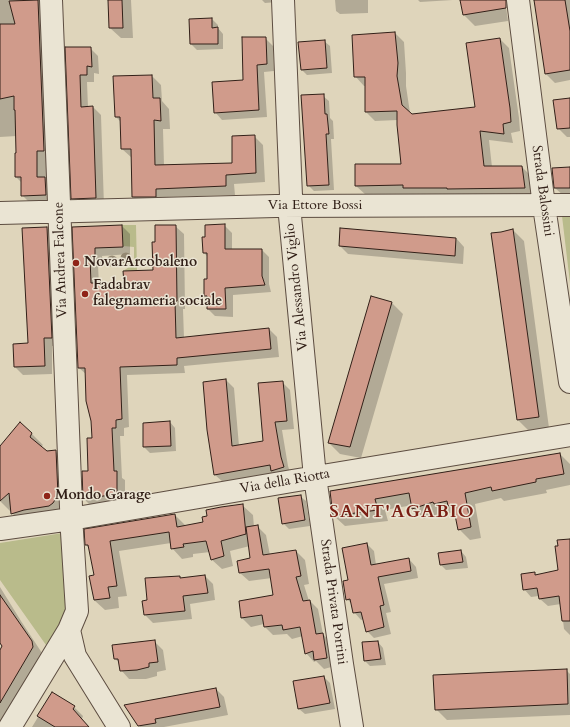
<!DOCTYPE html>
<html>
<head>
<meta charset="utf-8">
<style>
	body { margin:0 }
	canvas { display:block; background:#dfd5bb }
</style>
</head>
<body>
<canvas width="570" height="727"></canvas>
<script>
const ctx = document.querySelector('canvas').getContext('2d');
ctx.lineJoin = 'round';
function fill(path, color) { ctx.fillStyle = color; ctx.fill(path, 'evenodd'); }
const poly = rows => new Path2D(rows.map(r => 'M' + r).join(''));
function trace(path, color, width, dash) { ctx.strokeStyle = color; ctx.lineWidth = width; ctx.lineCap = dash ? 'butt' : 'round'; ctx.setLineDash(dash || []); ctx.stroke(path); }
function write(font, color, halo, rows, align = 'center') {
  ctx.font = font + ' Cardo,serif'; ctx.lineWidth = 3; ctx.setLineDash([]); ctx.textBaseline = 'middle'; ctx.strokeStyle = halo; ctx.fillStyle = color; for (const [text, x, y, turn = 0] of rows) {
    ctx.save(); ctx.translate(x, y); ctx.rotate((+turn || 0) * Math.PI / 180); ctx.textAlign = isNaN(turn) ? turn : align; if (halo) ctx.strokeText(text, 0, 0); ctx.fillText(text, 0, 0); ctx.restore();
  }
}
const green = poly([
	[562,216,570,216,570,283],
	[122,225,136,225,137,271,123,271,131,266,134,261,134,247,123,246],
	[63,533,67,607,56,630,46,645,0,580,0,543]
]);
const shadow = poly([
	[0,0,47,0,47,180,56,189,56,206,33,206,22,195,22,183,16,177,17,154,17,136,0,137],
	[109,0,131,0,133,38,121,38,110,28],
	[262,0,276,0,277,2,265,3],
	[335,0,368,0,368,13,340,14,336,11],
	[418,0,453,0,420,2],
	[462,0,505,0,508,21,475,26,464,15],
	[535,0,570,0,570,80,555,83,546,74],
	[212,19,218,25,218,28,223,34,223,49,197,50,191,44],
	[395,33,404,42,406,73,406,86,410,113,412,115,477,108,500,39,509,48,519,118,520,131,511,133,513,143,489,140,492,167,522,167,531,176,534,197,414,197,411,194,366,195,356,186,402,164,398,120,375,121,366,112,366,86,364,86,355,76],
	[265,38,273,46,274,71,264,72,267,117,222,120,215,112,244,81],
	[324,41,330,46,332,73,307,75,302,70],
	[66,48,90,48,98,56,99,74,94,73,94,82,87,82,88,107,93,107,101,115,104,206,80,206,72,198],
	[152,76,161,85,162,101,169,109,170,129,163,129,164,165,233,164,254,136,263,145,265,182,234,184,235,195,164,197,165,205,142,206,133,197,132,158,122,149,122,123,116,117],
	[323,96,329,101,330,118,333,121,334,139,331,139,334,190,314,191,308,185],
	[570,99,570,137,567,137,558,128],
	[570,168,570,196,564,196,555,188],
	[224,225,232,233,232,250,262,250,269,257,269,284,271,292,233,295,233,317,215,316,208,309,208,298,205,296,208,280,208,257,204,253],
	[122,226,130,234,130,254,102,256,103,265,98,265,99,285,125,284,154,271,156,243,175,226,184,234,185,309,183,309,184,338,269,329,277,337,279,357,184,366,185,373,127,375,129,427,124,428,124,436,120,436,122,478,125,480,125,502,92,507,84,499,93,439,92,421,87,375,79,368,73,227],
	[47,228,55,236,59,345,52,346,52,374,23,375,15,367,29,344,23,229],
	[513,230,524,241,549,428,529,431,518,420],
	[456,238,464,247,463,264,348,254,340,246],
	[371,297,392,303,403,314,361,458,340,454,329,443],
	[226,380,234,388,239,446,264,442,282,382,290,390,294,429,282,430,288,466,291,475,223,482,215,475],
	[170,422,175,428,176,451,150,453,144,447],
	[32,434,43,445,41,447,47,452,56,452,67,463,69,506,23,524,0,501,0,448],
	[560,454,570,464,570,485,546,490,547,493,504,501,501,498,475,504,481,538,470,540,459,529,455,512,446,514,444,512,424,519,413,508,413,505,385,510,388,521,345,526,334,516,331,491],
	[300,496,306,501,310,526,289,529,283,523],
	[242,505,253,515,254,527,257,526,266,535,270,555,296,551,305,560,309,584,304,585,309,601,310,601,318,609,323,634,331,643,335,666,324,669,316,661,314,662,306,653,303,636,292,639,287,634,273,635,265,627,264,624,251,627,242,618,240,602,274,595,272,578,249,581,240,573,252,559,250,546,230,551,233,566,222,569,211,559,210,552,193,554,193,557,182,559,172,548,171,543,119,551,127,596,118,597,119,608,105,610,94,600,95,575,89,548,86,545,175,515,185,525,185,526,205,523],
	[570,540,570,635,564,629,561,604,548,606,540,599,539,596,531,597,524,589,534,573,536,575,559,571,559,546],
	[367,544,374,551,376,565,409,559,416,567,418,578,384,584,391,612,386,613,391,634,374,638,367,631,364,619,361,620,354,612,352,604,347,599,350,581],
	[461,551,466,557,468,568,446,570,441,565],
	[205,576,213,584,215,600,190,604,192,619,153,623,145,615,148,601,180,577,181,579],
	[0,587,21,621,42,653,0,727,0,652,3,646,2,644,0,645],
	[154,641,163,650,166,670,157,672,157,676,146,679,129,679,121,670,120,663,115,659],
	[378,642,383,648,386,665,370,666,365,661],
	[566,670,570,674,570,715,447,720,436,709],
	[324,677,330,683,335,709,305,714,299,709,294,682],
	[216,689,224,697,228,715,164,727,140,727,125,705],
	[52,694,74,707,83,716,82,719,89,727,32,727]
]);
const building = poly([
	[38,0,44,151,37,151,37,177,45,177,46,195,21,196,21,177,15,177,15,153,16,153,15,110,14,110,14,96,0,99,0,24,15,24,9,1,38,0],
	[108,0,122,0,123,28,109,28,108,0],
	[460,0,506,0,506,8,463,15,460,0],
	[534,0,565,0,570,31,570,70,545,74,534,0],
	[212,18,212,28,218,27,218,44,190,44,189,19,212,18],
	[395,32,398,63,397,76,402,105,412,114,475,107,466,43,500,38,510,108,511,122,503,124,504,134,480,131,484,166,522,166,525,188,447,189,447,188,403,188,403,185,355,186,355,164,401,164,397,125,397,111,365,112,365,77,354,77,352,35,395,32],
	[242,37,266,37,267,64,257,65,259,110,214,113,212,82,243,80,242,37],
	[325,40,327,68,301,70,298,42,325,40],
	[65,47,91,47,92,67,87,66,87,75,80,75,81,107,93,106,96,198,71,199,65,47],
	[152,75,153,98,160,98,161,121,154,120,155,165,232,163,232,136,255,135,256,173,226,175,226,186,156,189,156,197,132,197,131,149,121,149,120,117,115,117,113,76,152,75],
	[324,94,325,114,327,114,329,134,326,134,329,185,307,186,301,95,324,94],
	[570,98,570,128,557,129,553,100,570,98],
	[570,167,570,188,554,188,552,168,570,167],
	[225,224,225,249,262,249,262,276,265,285,225,288,226,309,207,309,207,296,204,296,204,279,207,279,207,253,203,253,202,237,205,237,205,225,225,224],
	[122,225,123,247,95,248,95,257,90,257,91,283,95,283,95,284,124,283,123,271,153,270,152,242,155,242,155,225,176,225,177,301,175,301,176,338,269,328,271,349,177,358,177,365,120,367,122,419,116,420,116,428,112,428,114,471,117,471,117,494,83,499,82,471,88,471,87,438,92,438,91,421,86,401,85,368,78,368,72,227,122,225],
	[47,227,52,338,44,338,45,366,14,367,13,344,28,343,22,228,47,227],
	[340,228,456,238,455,256,339,246,340,228],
	[513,229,539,417,517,420,491,233,501,232,513,229],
	[371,296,392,302,350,447,328,443,371,296],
	[226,379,232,446,263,441,258,383,283,381,287,421,275,422,281,457,284,467,271,471,270,465,214,475,207,430,203,382,226,379],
	[170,421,171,446,143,447,143,423,170,421],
	[20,422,32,433,30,437,47,451,56,450,58,495,53,503,49,506,24,510,11,514,9,493,0,501,0,446,20,422],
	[560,453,564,474,536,479,536,482,492,491,491,487,465,493,471,527,458,530,453,505,448,506,447,501,434,504,433,502,412,509,409,493,375,499,378,510,333,516,330,491,560,453],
	[301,495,305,520,282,524,278,498,301,495],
	[243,504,246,534,221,541,224,556,211,560,206,541,183,544,184,547,171,549,169,532,110,541,117,586,108,587,110,598,94,600,89,576,94,575,88,545,85,545,84,529,175,514,177,527,203,522,202,517,207,516,206,510,221,507,243,504],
	[258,525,263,555,296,550,301,576,296,577,303,601,310,600,316,634,323,633,327,658,314,660,313,651,305,654,300,627,283,630,282,625,264,627,262,615,241,618,239,601,273,595,269,569,239,573,237,561,250,558,246,527,258,525],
	[570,539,570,621,562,621,559,596,539,599,537,588,523,590,521,574,535,572,535,575,558,570,555,546,558,546,557,540,570,539],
	[367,543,371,565,409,558,411,571,378,577,384,605,380,606,384,627,366,632,361,612,353,613,350,599,346,600,343,581,348,580,342,548,367,543],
	[461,550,463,562,440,565,438,553,461,550],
	[205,575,208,593,183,596,185,611,144,615,142,601,147,600,145,578,180,576,180,578,205,575],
	[0,595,32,641,33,647,0,703,0,650,2,646,0,643,0,595],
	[155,640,158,662,149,663,149,667,137,670,120,671,118,659,114,659,112,645,155,640],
	[378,641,381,659,364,661,362,642,378,641],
	[567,669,568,704,435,710,433,675,567,669],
	[324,676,330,703,298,709,293,681,324,676],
	[216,688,220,707,155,719,156,723,138,726,124,705,216,688],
	[52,692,75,706,73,709,89,727,55,727,37,716,52,692]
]);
const minor = poly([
	[51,0,72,532,77,611,69,630,75,656,119,727],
	[283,0,291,196,290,216,315,477,342,664,352,727],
	[518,0,544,206,570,382],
	[0,213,276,206,570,205],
	[0,529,71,519,292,481,570,435],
	[10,727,69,630]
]);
const trees = [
	[126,258],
	[112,261]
];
const markers = [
	[76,263,4,"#8f2418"],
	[85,294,4,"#8f2418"],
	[47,496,4,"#8f2418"]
];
const streetNames = [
	["Strada Balossini",542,191,82],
	["Via Ettore Bossi",315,206],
	["Via Andrea Falcone",61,260,-92],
	["Via Alessandro Viglio",297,287,-96],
	["Via della Riotta",285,482,-10],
	["Strada Privata Porrini",333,602,82]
];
const poiNames = [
	["NovarArcobaleno",84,263],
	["Fadabrav",93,286],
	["falegnameria sociale",93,302],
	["Mondo Garage",55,496]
];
const districtNames = [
	["SANT'AGABIO",402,513]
];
fill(green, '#b9bb8b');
fill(shadow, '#0003');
fill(building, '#d09b8b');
trace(building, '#322018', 1);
trace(minor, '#5d4d41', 24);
trace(minor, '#eae4d3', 22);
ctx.fillStyle = '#938771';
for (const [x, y] of trees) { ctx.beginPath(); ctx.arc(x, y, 5.5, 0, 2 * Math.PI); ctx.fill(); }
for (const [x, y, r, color] of markers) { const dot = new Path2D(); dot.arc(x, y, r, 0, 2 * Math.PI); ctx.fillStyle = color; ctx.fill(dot); trace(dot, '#eae4d3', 1.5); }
write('14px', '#322018', '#eae4d3', streetNames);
write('bold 14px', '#322018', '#eae4d3', poiNames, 'left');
ctx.letterSpacing = '1px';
write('bold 18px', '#7a1f14', '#eae4d3', districtNames);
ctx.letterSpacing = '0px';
</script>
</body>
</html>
